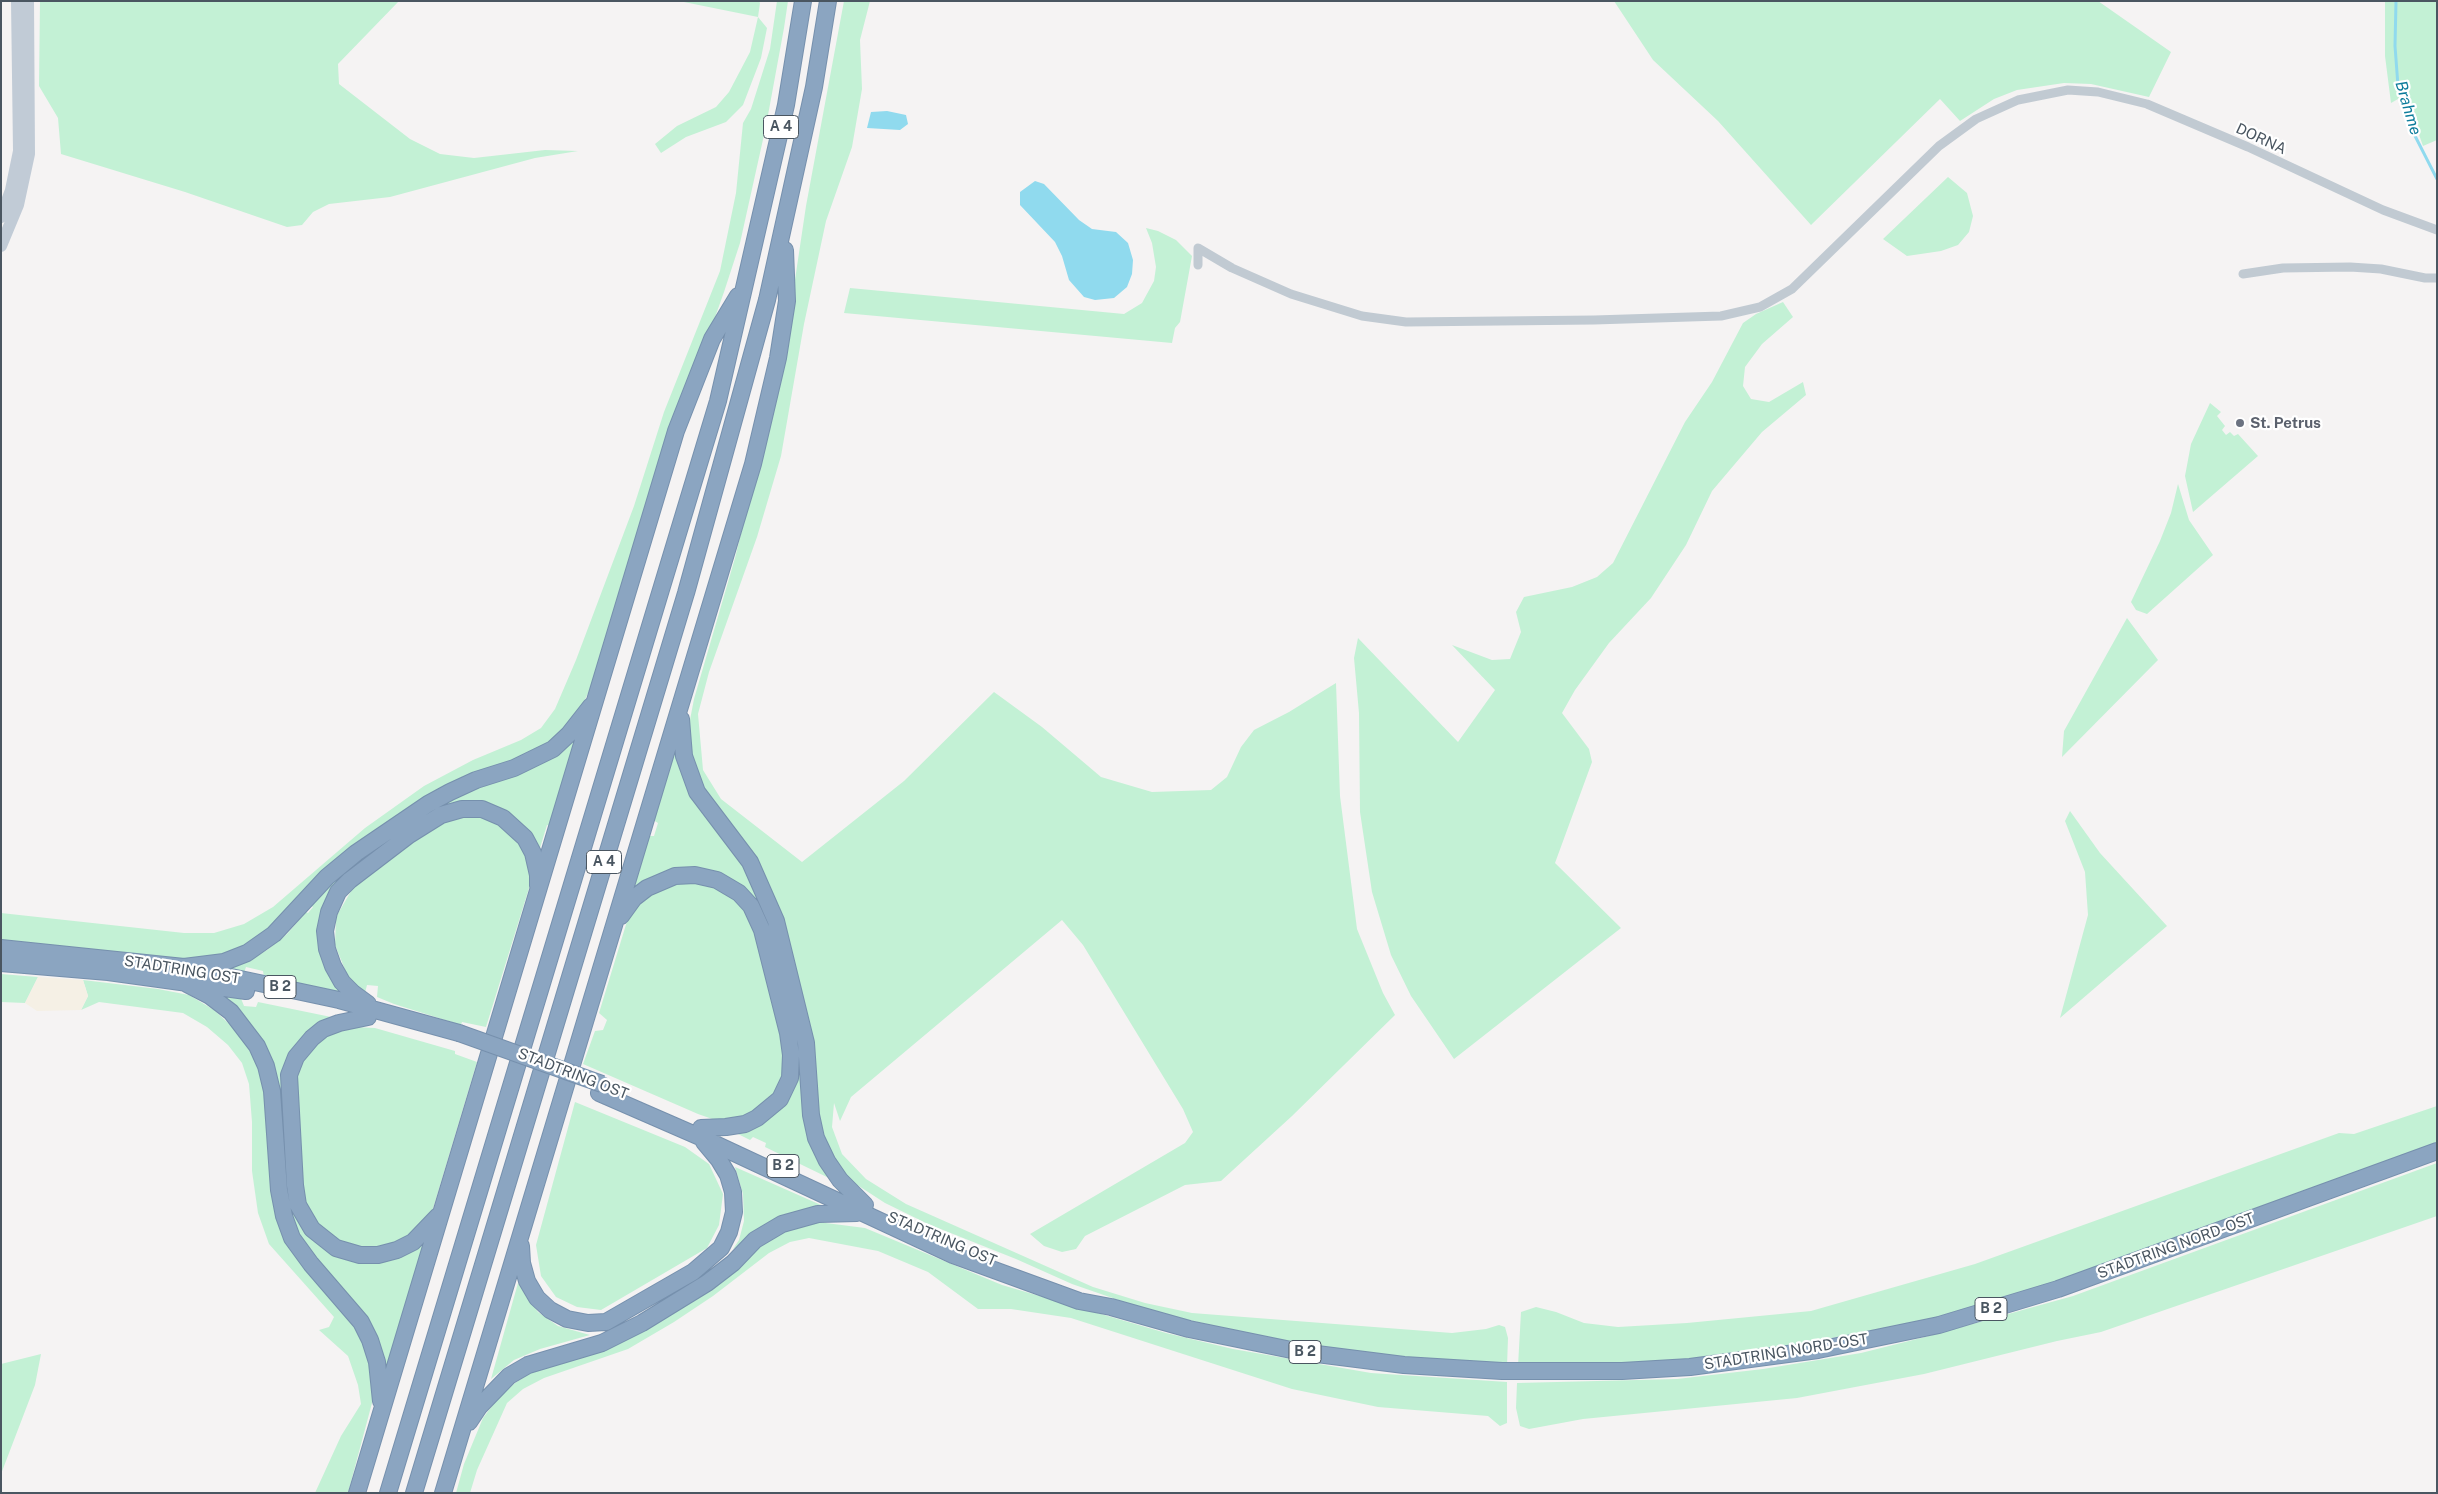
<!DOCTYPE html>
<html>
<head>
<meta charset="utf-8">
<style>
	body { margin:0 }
	#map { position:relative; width:2438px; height:1494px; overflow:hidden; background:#f5f3f3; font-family:"Public Sans",sans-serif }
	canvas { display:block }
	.frame { position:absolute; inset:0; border:2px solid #4a5661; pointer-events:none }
</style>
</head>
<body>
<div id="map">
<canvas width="2438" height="1494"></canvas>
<div class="frame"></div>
</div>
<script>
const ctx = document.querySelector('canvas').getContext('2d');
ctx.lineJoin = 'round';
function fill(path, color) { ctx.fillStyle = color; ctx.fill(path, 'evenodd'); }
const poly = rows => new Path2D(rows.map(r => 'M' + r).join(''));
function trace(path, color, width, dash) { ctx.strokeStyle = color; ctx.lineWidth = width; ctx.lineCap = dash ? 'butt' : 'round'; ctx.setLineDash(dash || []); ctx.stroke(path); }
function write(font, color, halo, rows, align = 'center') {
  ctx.font = font + ' "Public Sans",sans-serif'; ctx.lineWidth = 4.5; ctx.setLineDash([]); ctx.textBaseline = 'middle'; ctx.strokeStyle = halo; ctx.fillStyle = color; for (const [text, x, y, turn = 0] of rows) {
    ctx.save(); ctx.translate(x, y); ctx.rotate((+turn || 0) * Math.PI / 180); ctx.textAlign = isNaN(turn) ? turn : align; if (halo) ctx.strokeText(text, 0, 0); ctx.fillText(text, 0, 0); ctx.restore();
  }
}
const green = poly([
	[40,1,399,1,338,64,339,84,410,139,440,154,474,158,545,150,578,151,535,158,390,197,329,204,313,212,302,225,287,227,185,192,61,154,58,118,39,86],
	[679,1,759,1,760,3,758,17,767,28,761,58,743,105,726,122,686,137,661,153,655,144,677,126,716,107,729,92,750,52,758,17],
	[777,1,788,1,784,28,766,126,740,243,724,292,630,556,590,689,580,710,568,727,533,754,443,788,259,942,237,954,183,961,1,942,1,913,184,933,214,933,244,924,273,907,365,828,424,786,473,760,521,740,541,728,555,709,576,660,634,506,664,412,720,271,736,193,743,123,751,109,770,49],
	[844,1,870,1,860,40,862,89,852,147,826,221,804,324,781,456,757,537,709,672,698,714,703,770,721,799,802,862,904,781,994,692,1042,727,1101,777,1152,792,1211,790,1227,777,1241,747,1254,730,1289,712,1336,683,1340,796,1357,929,1383,993,1395,1015,1292,1116,1221,1181,1185,1185,1085,1236,1076,1249,1062,1252,1044,1246,1030,1234,1185,1143,1193,1132,1183,1109,1083,945,1062,920,851,1097,840,1121,834,1103,832,1127,842,1154,866,1179,906,1204,1093,1287,1145,1303,1192,1313,1452,1333,1486,1329,1499,1325,1505,1327,1508,1338,1507,1366,1386,1357,1310,1347,1175,1317,1124,1302,1072,1284,1016,1259,928,1224,885,1203,848,1179,832,1156,821,1131,816,1090,784,930,699,783,692,762,689,725,694,699,735,558,783,360,806,206],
	[1614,1,2098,1,2171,52,2149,97,2091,84,2064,83,2017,90,1994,99,1960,121,1940,99,1811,225,1718,121,1653,60],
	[2385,1,2437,1,2437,140,2423,146,2405,95,2391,103,2385,56],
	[1948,177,1967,193,1973,216,1969,232,1958,245,1941,251,1907,256,1883,239],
	[1146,228,1158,231,1176,240,1192,256,1180,322,1175,328,1172,343,844,313,850,288,1124,314,1142,303,1154,281,1156,267,1152,243],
	[1783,302,1793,317,1762,344,1745,367,1743,386,1751,399,1769,402,1803,382,1806,395,1762,432,1712,491,1686,545,1651,598,1609,643,1575,690,1562,713,1589,749,1592,762,1555,863,1621,928,1454,1059,1411,996,1391,955,1372,892,1360,812,1359,713,1354,658,1358,638,1458,742,1495,690,1452,645,1492,660,1510,659,1521,632,1516,612,1524,597,1572,587,1597,577,1613,563,1685,422,1712,382,1743,323,1756,314],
	[2210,403,2221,412,2217,416,2225,426,2222,430,2226,435,2230,432,2234,436,2238,434,2258,456,2193,512,2185,476,2191,444],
	[2178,484,2189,520,2213,555,2147,614,2136,610,2131,602,2160,541,2171,513],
	[2127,618,2158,660,2062,757,2064,731],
	[574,736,579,740,553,827,547,825,540,848,519,822,498,808,441,808,322,915,345,994,264,977,263,971,246,967,244,973,222,969,242,963,267,950,287,934,306,912,308,913,313,907,310,905,347,868,435,805],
	[677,743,762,896,833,1180,765,1147,766,1143,753,1137,750,1140,732,1131,790,1093,769,935,733,881,709,870,684,868,638,889,633,886,648,836,654,836,658,823,653,820],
	[2070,811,2100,853,2167,926,2060,1018,2088,915,2085,872,2065,821],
	[467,815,483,816,497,820,520,841,528,859,531,871,530,885,486,1027,462,1022,461,1025,394,1004,377,997,378,986,367,985,365,993,353,983,346,972,335,945,336,917,354,886,433,828,447,819],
	[678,882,710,883,737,898,755,928,784,1048,786,1070,777,1092,747,1117,718,1121,698,1114,583,1064,595,1031,603,1030,607,1020,599,1013,628,918,639,903,650,893],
	[1,974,38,977,25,1003,1,1002],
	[83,980,158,989,189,995,214,1010,237,1031,253,1053,262,1072,278,1213,362,1335,374,1378,372,1403,348,1493,315,1493,341,1436,361,1404,358,1385,348,1356,319,1330,329,1327,334,1317,269,1244,258,1213,252,1171,252,1122,249,1084,242,1063,228,1045,207,1027,183,1013,99,1002,81,1010,88,996],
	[214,992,240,996,244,1006,256,1007,258,1002,336,1018,292,1055,290,1190,341,1256,427,1239,386,1378,318,1261,300,1237,290,1216,284,1181,274,1072],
	[356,1027,375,1028,455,1051,455,1054,477,1062,432,1212,427,1222,394,1247,355,1250,321,1232,301,1198,293,1093,302,1055,326,1034],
	[575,1102,685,1147,709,1164,723,1194,719,1225,707,1248,601,1310,577,1307,556,1297,541,1276,536,1245],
	[2437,1106,2437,1146,2198,1233,1962,1313,1743,1355,1675,1362,1518,1366,1521,1312,1536,1307,1556,1312,1584,1323,1618,1327,1687,1323,1811,1311,1975,1264,2339,1133,2354,1134],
	[2437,1163,2437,1216,2101,1332,2057,1341,1924,1374,1797,1398,1583,1419,1529,1429,1520,1426,1516,1408,1517,1383,1677,1379,1763,1369,1861,1353,1929,1336,2073,1296],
	[735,1167,830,1209,753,1236,733,1249,739,1240,744,1221,743,1194],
	[818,1222,865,1228,1002,1285,1166,1333,1233,1349,1371,1373,1507,1382,1507,1423,1500,1426,1488,1416,1378,1407,1292,1389,1071,1318,1011,1309,978,1309,928,1272,878,1251,809,1238,790,1242,769,1253,713,1296,674,1322,628,1349,544,1378,523,1389,507,1403,477,1470,470,1493,456,1493,464,1464,483,1418,498,1398,515,1383,532,1372,555,1364,750,1256,766,1241,792,1227],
	[518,1283,538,1312,558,1326,590,1335,540,1349,514,1360,491,1379],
	[41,1354,35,1385,1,1474,1,1364]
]);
const sand = poly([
	[38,977,83,980,88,996,81,1010,37,1011,25,1003]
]);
const water = poly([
	[887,111,906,115,908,124,900,130,867,128,871,112],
	[1035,181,1044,184,1079,220,1092,229,1116,232,1128,243,1133,260,1132,274,1127,287,1114,298,1095,300,1084,297,1069,280,1062,256,1055,242,1020,205,1020,192]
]);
const stream = poly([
	[2396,1,2395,46,2398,86,2411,128,2437,179]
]);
const street = poly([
	[1198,265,1198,248,1232,268,1291,294,1362,316,1406,322,1594,320,1721,316,1760,307,1792,289,1939,146,1976,119,2018,100,2068,90,2098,92,2147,104,2248,147,2383,210,2437,230],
	[2243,274,2283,268,2350,267,2381,269,2425,278,2437,278]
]);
const secondary = poly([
	[1,217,11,190,19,151,17,1],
	[1,246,18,205,29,154,28,1]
]);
const highway = poly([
	[681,719,684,756,697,792,750,862,776,921,806,1043,811,1115,816,1138,827,1161,840,1180,865,1205],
	[621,916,634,898,647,888,675,876,695,875,717,880,739,893,751,906,762,930,788,1033,791,1055,790,1078,780,1099,757,1118,745,1124,726,1127,701,1128],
	[1,948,184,967,339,1000,459,1033],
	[1,963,108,972,246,991],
	[184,967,224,962,247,953,274,934,327,877,356,853,428,804,450,792,476,780,514,768,553,749,569,734,591,706],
	[183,982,210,996,231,1012,257,1046,266,1066,272,1091,279,1190,284,1216,292,1238,311,1264,361,1322,370,1340,377,1362,381,1401],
	[368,1004,353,993,342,982,333,966,327,949,325,931,329,912,338,892,350,880,409,835,441,815,462,809,482,809,503,818,525,838,533,853,538,875,538,886],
	[368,1017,339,1023,323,1029,312,1038,296,1057,289,1075,295,1185,298,1205,312,1229,336,1248,360,1255,378,1255,397,1250,413,1242,438,1216],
	[599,1093,700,1137,953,1255,1079,1301,1111,1307,1189,1329,1301,1352,1404,1365,1502,1371,1622,1371,1690,1367,1818,1350,1939,1325,2058,1289,2437,1151],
	[521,1246,522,1263,527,1281,537,1298,550,1310,567,1319,588,1323,606,1322,693,1272,721,1248,729,1232,734,1212,733,1192,728,1175,719,1160,704,1142],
	[469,1422,479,1407,509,1376,528,1365,602,1343,642,1323,707,1283,733,1263,755,1240,782,1224,818,1214,857,1213],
	[357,1493,676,431,712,339,738,296],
	[388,1493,718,401,786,105,803,1],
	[414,1493,686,593,767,300,814,87,828,1],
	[443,1493,753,464,778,358,787,301,785,250]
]);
const highwayBridge = poly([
	[459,1033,602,1084]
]);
const markers = [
	[2240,423,5,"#6b7280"]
];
const shields = [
	[781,127,35],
	[604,862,35],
	[280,987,32],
	[783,1166,32],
	[1991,1309,32],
	[1305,1352,32]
];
const shieldNames = [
	["A 4",781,127],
	["A 4",604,862],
	["B 2",280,987],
	["B 2",783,1166],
	["B 2",1991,1309],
	["B 2",1305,1352]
];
const streetNames = [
	["DORNA",2261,139,25],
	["STADTRING OST",182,970,9],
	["STADTRING OST",573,1074,21],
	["STADTRING OST",942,1239,23],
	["STADTRING NORD-OST",2176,1246,-20],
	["STADTRING NORD-OST",1786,1352,-9]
];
const worshipNames = [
	["St. Petrus",2250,423]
];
const waterNames = [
	["Brahme",2408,108,73]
];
fill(green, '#c3f1d5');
fill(sand, '#f5f0e5');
fill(water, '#90daee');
trace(stream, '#90daee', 3);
trace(highway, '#7690ad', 18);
trace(street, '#c1cad2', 9);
trace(secondary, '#c1cbd6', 12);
trace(highway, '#8ba5c1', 16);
trace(highwayBridge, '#7690ad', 18, []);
trace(highwayBridge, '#8ba5c1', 16);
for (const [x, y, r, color] of markers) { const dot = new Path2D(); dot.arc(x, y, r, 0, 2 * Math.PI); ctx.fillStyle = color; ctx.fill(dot); trace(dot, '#fff', 2); }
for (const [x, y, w] of shields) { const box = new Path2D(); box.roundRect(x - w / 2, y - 11.5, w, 23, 4); ctx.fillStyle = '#fff'; ctx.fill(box); trace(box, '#4a5661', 1); }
write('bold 14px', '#4a5661', null, shieldNames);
write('15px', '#4a5661', '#fff', streetNames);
write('bold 15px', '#5b616d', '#fff', worshipNames, 'left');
write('italic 16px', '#0c7c9b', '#fff', waterNames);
</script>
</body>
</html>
